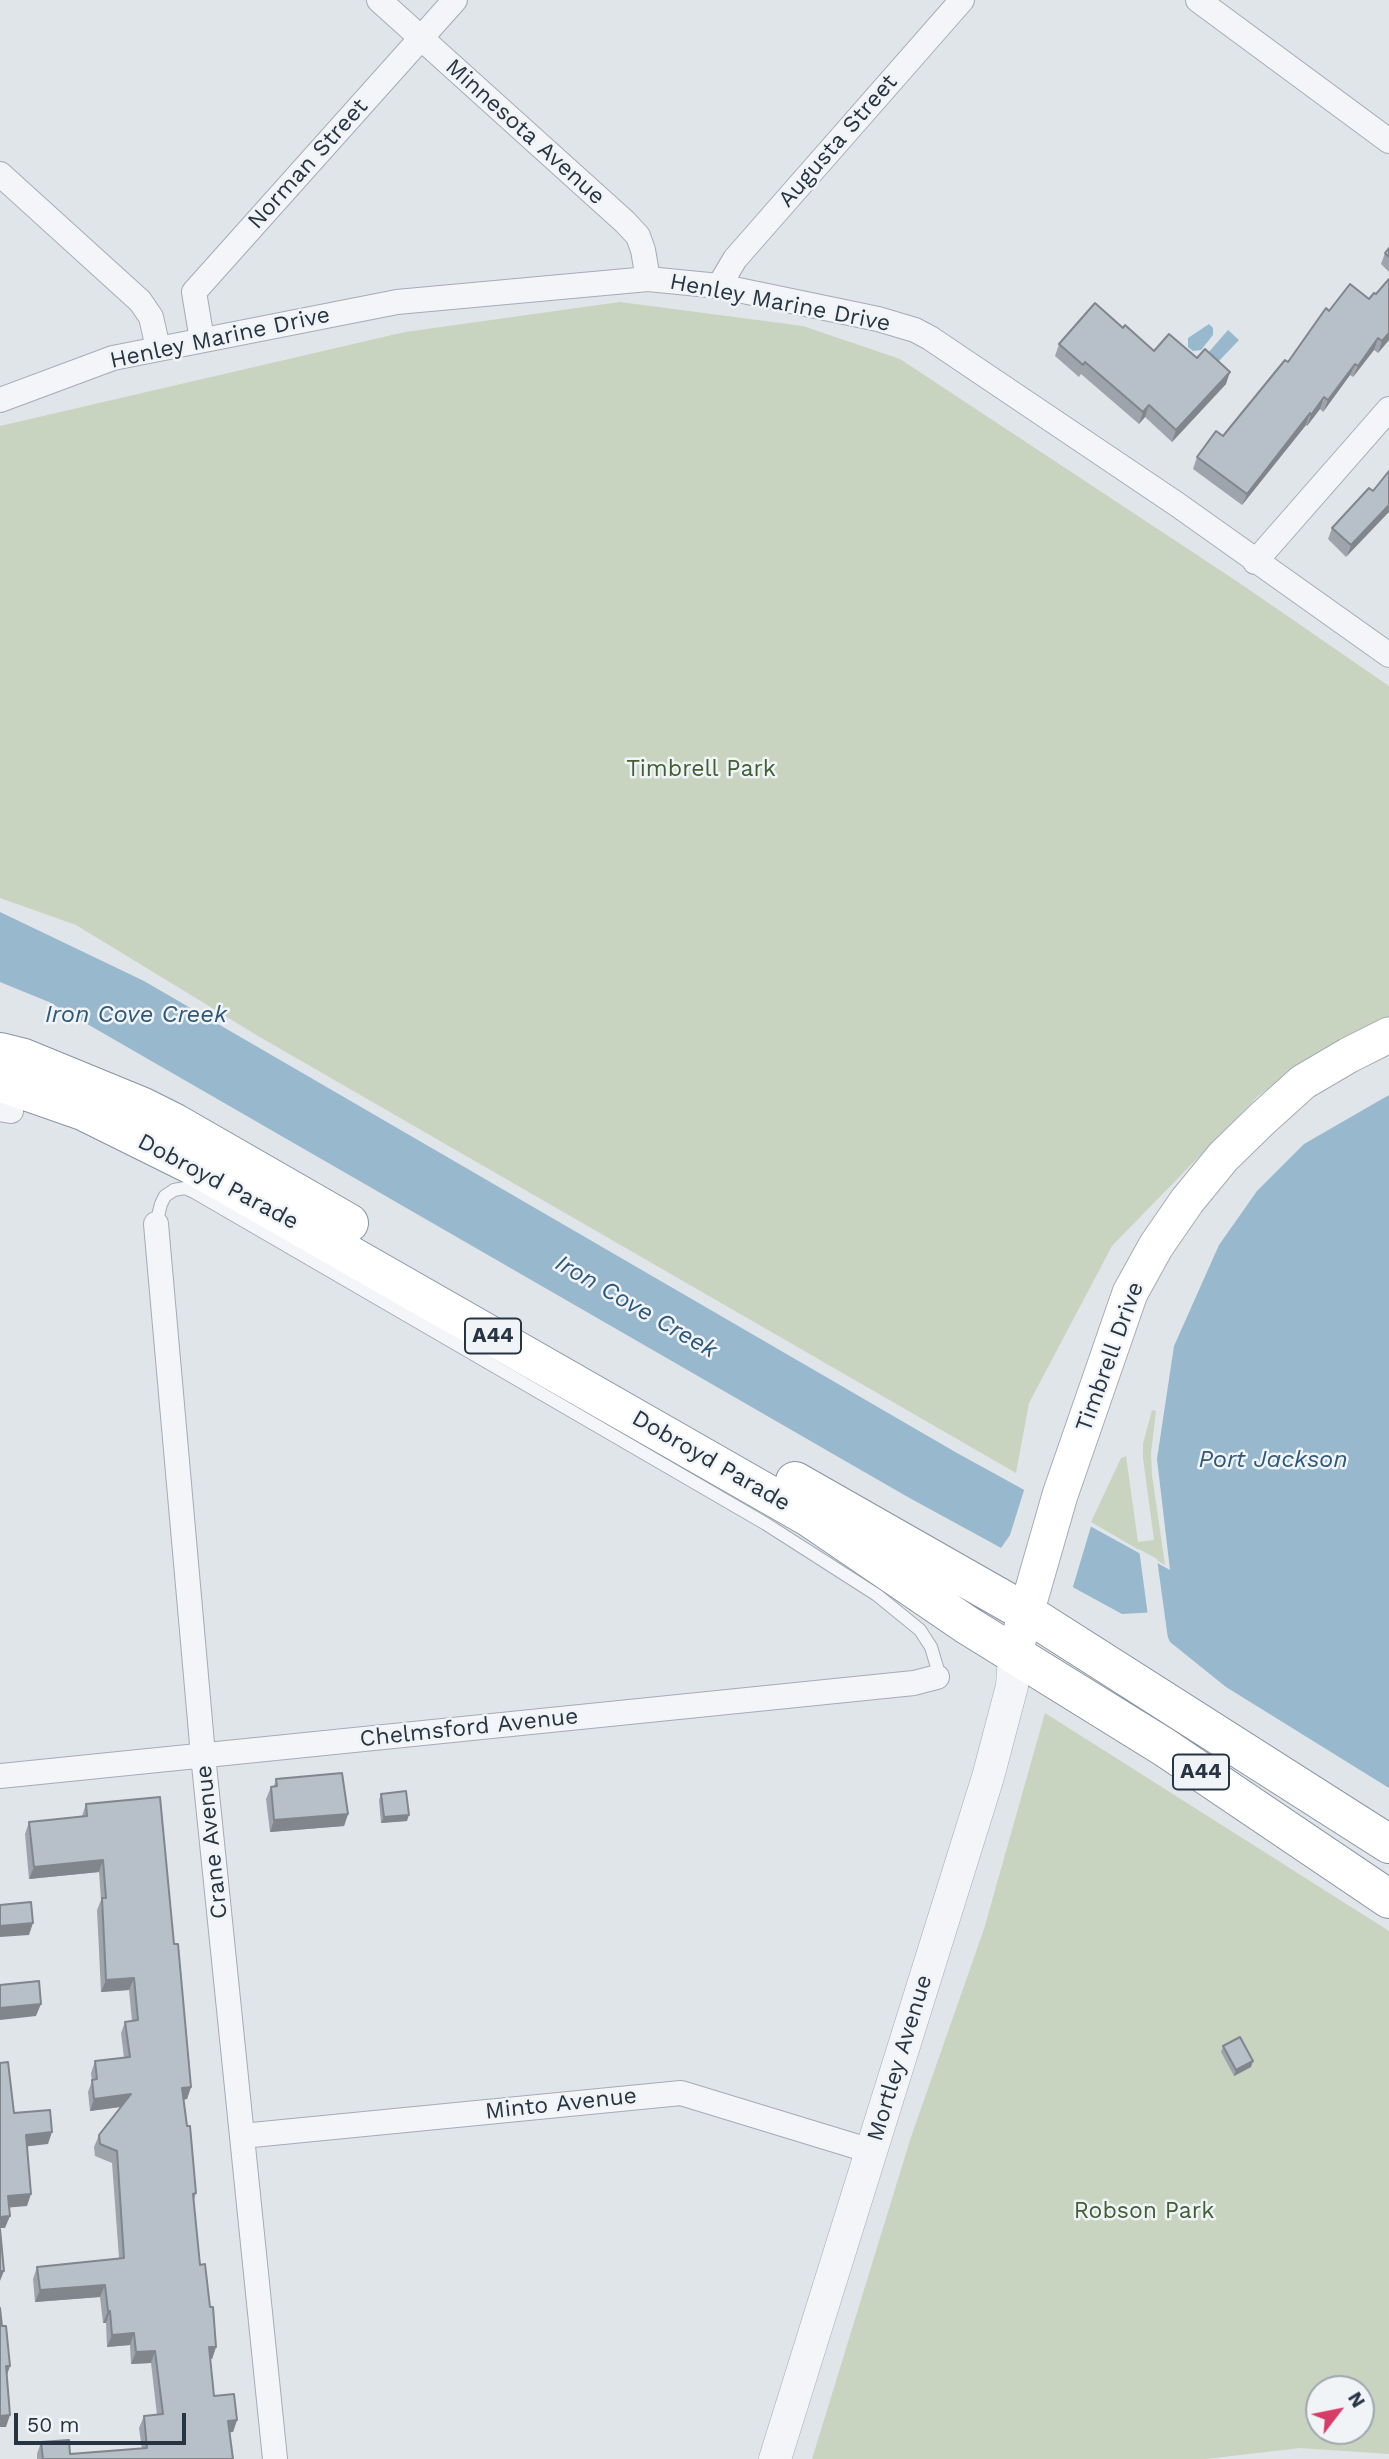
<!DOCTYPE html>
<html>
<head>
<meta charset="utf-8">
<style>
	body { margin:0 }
	#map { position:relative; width:1389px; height:2459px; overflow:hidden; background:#e0e5ea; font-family:"Work Sans",sans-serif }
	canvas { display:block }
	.north { position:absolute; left:1305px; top:2375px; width:70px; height:70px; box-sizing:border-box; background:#f0f4f7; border:2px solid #a0a7af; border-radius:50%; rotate:58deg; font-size:19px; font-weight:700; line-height:28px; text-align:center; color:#273443 }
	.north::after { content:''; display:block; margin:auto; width:24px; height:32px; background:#d83b65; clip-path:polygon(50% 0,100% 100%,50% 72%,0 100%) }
	.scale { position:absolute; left:14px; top:2413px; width:172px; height:32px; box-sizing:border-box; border:4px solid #273443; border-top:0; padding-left:9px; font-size:21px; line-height:24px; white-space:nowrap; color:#273443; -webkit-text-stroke:5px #f0f4f7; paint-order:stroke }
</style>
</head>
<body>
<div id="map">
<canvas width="1389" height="2459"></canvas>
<div class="north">N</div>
<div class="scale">50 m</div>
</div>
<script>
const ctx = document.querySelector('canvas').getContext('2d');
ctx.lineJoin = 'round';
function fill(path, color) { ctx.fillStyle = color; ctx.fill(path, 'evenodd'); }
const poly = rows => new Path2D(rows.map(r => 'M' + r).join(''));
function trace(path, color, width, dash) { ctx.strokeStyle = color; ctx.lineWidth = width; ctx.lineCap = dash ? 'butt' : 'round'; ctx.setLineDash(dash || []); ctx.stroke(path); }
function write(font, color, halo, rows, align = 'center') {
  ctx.font = font + ' "Work Sans",sans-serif'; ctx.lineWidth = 5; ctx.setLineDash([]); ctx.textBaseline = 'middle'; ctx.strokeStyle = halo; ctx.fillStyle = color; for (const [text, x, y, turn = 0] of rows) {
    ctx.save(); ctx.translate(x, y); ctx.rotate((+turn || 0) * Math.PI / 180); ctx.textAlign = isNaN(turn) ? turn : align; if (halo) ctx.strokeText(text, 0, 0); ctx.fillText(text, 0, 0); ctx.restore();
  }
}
const green = poly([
	[620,302,803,326,900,359,1238,582,1389,686,1389,1018,1354,1032,1294,1069,1257,1097,1112,1246,1029,1403,1016,1473,258,1036,76,925,0,898,0,426,405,332],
	[1152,1410,1156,1411,1151,1453,1152,1475,1165,1565,1091,1522,1121,1458,1126,1456,1138,1542,1154,1540,1143,1458,1143,1444],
	[1045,1713,1389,1931,1389,2454,1300,2448,1206,2459,812,2459,911,2137,984,1929],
	[1319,2389,1361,2389,1361,2431,1319,2431]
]);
const water = poly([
	[1209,324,1213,328,1213,335,1201,350,1193,351,1188,347,1188,338],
	[1228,330,1239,340,1218,362,1208,353],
	[0,912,144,981,957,1453,1170,1570,1157,1459,1174,1346,1219,1245,1257,1191,1304,1144,1389,1095,1389,1788,1226,1687,1170,1642,1157,1612,1122,1614,906,1496,49,1002,0,982]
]);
const pier = poly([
	[1025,1487,1092,1523,1072,1590,999,1551,1010,1535],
	[1139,1549,1157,1559,1169,1646,1155,1615,1148,1616]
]);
const service = poly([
	[156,1224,161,1204,165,1196,174,1190,185,1188,194,1192,766,1524,877,1595,920,1630,931,1647,937,1667,937,1677]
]);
const minor = poly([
	[379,0,625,222,638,236,643,250,648,279],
	[1198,0,1389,141],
	[0,174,140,301,151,317,158,348],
	[719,286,735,259,962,0],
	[202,340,194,292,455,0],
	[0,400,113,358,397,302,648,279,719,286,878,319,915,330,930,338,1178,505,1389,655],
	[1255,562,1389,409],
	[0,1109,11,1111],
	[156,1224,203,1755,275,2459],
	[0,1776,914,1683,937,1677],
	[242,2136,681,2093,871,2151]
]);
const tertiary = poly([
	[775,2459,988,1777,1012,1686,1014,1655]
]);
const secondary = poly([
	[1014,1655,1060,1495,1130,1293,1156,1246,1187,1201,1223,1157,1262,1119,1303,1082,1349,1055,1389,1035]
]);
const trunk = poly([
	[0,1052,24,1058,141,1106,175,1123,349,1223],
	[0,1082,83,1111,196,1167,810,1518,967,1625,1164,1747,1389,1899],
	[795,1481,1025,1612,1389,1844]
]);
const wall = poly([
	[1389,248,1389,272,1381,264,1385,253],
	[1369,299,1389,340,1378,353,1374,350,1353,377,1350,375,1323,412,1320,409,1307,426,1306,425,1242,505,1193,469,1197,457,1223,436,1288,362,1329,311],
	[1123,328,1154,351,1226,384,1172,442,1145,417,1139,424,1081,374,1079,377,1055,356,1059,344],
	[1373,491,1346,557,1328,539,1332,528],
	[276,1779,348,1814,344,1826,270,1832,266,1799,271,1787,274,1786],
	[381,1794,407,1821,381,1823,379,1800],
	[86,1804,174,1944,191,2087,187,2099,183,2100,196,2193,194,2200,200,2265,210,2307,216,2347,212,2359,210,2359,214,2396,237,2420,233,2432,230,2432,233,2459,37,2459,37,2454,41,2442,70,2454,142,2449,139,2428,144,2416,157,2415,151,2363,131,2364,130,2345,107,2347,106,2323,103,2323,100,2297,35,2302,33,2279,37,2267,119,2258,112,2163,95,2156,94,2147,99,2135,121,2107,90,2111,88,2092,92,2081,91,2073,95,2061,124,2058,121,2033,125,2022,132,2021,129,1990,101,1992,97,1910,101,1900,99,1872,29,1879,25,1834,29,1822,82,1816],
	[1223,2046,1251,2067,1234,2076,1221,2052]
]);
const shadedWall = poly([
	[1389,333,1389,340,1378,353,1382,341],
	[1378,338,1374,350,1353,377,1358,366],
	[1355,364,1350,375,1323,412,1328,400],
	[1230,372,1226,384,1172,442,1176,430],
	[1324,397,1320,409,1307,426,1311,415],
	[1149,405,1145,417,1139,424,1143,412],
	[1310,413,1306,425,1242,505,1247,494],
	[1389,505,1389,512,1346,557,1351,545],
	[348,1814,344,1826,270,1832,274,1820],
	[409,1815,407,1821,381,1823,384,1817],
	[103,1860,99,1872,29,1879,34,1867],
	[33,1923,29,1935,0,1937,0,1926],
	[134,1978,129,1990,101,1992,106,1980],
	[41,2004,36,2016,0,2020,0,2008],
	[1253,2061,1251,2067,1234,2076,1236,2070],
	[191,2087,187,2099,178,2100,182,2088],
	[131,2094,127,2106,90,2111,94,2099],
	[52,2132,48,2144,22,2147,26,2135],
	[31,2194,27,2206,4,2208,8,2196],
	[10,2216,5,2228,0,2228,0,2217],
	[0,2271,4,2271,0,2281],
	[105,2285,100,2297,35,2302,40,2290],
	[108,2311,110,2311,106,2323,103,2323],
	[134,2333,130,2345,107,2347,112,2335],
	[209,2347,216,2347,212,2359,204,2359],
	[155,2351,151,2363,131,2364,136,2352],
	[6,2366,10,2366,6,2378],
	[10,2415,6,2427,0,2427,0,2416],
	[237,2420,233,2432,224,2433,228,2421]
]);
const building = poly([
	[1389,248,1389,257,1385,253,1389,248],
	[1389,279,1389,333,1382,341,1378,338,1358,366,1355,364,1328,400,1324,397,1311,415,1310,413,1247,494,1197,457,1216,431,1223,436,1285,360,1288,362,1326,308,1329,311,1350,284,1369,299,1374,293,1376,294,1389,279],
	[1095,303,1123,328,1125,325,1154,351,1169,334,1197,358,1205,349,1230,372,1176,430,1149,405,1143,412,1085,362,1083,365,1059,344,1095,303],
	[1389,471,1389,505,1351,545,1332,528,1369,488,1373,491,1389,471],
	[342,1773,348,1814,274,1820,271,1787,277,1786,276,1779,342,1773],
	[406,1791,409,1815,384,1817,381,1794,406,1791],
	[160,1797,174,1944,178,1944,191,2087,182,2088,187,2126,190,2126,196,2193,193,2194,200,2265,205,2264,210,2307,213,2307,216,2347,209,2347,214,2396,234,2394,237,2420,228,2421,233,2459,43,2459,41,2442,69,2440,70,2454,147,2448,144,2416,163,2414,155,2351,136,2352,134,2333,112,2335,110,2311,108,2311,105,2285,40,2290,37,2267,124,2258,117,2151,100,2144,99,2135,131,2094,94,2099,92,2080,97,2079,95,2061,130,2057,125,2022,138,2020,134,1978,106,1980,102,1898,106,1898,103,1860,34,1867,29,1822,87,1816,86,1804,160,1797],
	[31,1902,33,1923,0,1926,0,1905,31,1902],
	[39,1981,41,2004,0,2008,0,1985,39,1981],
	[1240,2037,1253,2061,1236,2070,1223,2046,1240,2037],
	[8,2062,14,2113,50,2110,52,2132,26,2135,31,2194,8,2196,10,2216,0,2217,0,2063,8,2062],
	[0,2229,4,2271,0,2271,0,2229],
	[0,2308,2,2326,6,2326,10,2366,6,2366,10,2415,0,2416,0,2308]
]);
const shields = [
	[493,1336,56],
	[1201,1772,56]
];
const shieldNames = [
	["A44",493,1336],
	["A44",1201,1772]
];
const streetNames = [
	["Minnesota Avenue",525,132,42],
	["Augusta Street",838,141,-49],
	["Norman Street",308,164,-48],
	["Henley Marine Drive",780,303,11],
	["Henley Marine Drive",220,338,-12],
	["Dobroyd Parade",218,1182,28],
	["Timbrell Drive",1110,1357,-70],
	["Dobroyd Parade",711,1461,30],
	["Chelmsford Avenue",469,1728,-6],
	["Crane Avenue",212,1842,-96],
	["Mortley Avenue",900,2058,-73],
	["Minto Avenue",561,2104,-6]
];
const parkNames = [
	["Timbrell Park",701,769],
	["Robson Park",1144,2211]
];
const waterNames = [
	["Iron Cove Creek",136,1015],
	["Iron Cove Creek",636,1307,30],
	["Port Jackson",1273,1460]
];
fill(green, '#c8d4c0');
fill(water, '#98b8cd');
fill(pier, '#e0e5ea');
trace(service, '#a5acb5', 14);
trace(minor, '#a5acb5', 26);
trace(tertiary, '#a5acb5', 33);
trace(secondary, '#a5acb5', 37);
trace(trunk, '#8694a2', 40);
trace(service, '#f3f5f8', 12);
trace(minor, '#f3f5f8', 24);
trace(tertiary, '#f3f5f8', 32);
trace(secondary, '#fff', 35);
trace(trunk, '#fff', 38);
fill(wall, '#9da4ac');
fill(shadedWall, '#80868c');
fill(building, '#b7bfc8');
trace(building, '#80868c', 2);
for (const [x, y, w] of shields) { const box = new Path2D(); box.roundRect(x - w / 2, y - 17.5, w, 35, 5); ctx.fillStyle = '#f0f4f7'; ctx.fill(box); trace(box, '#273443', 2); }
write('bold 21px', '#273443', null, shieldNames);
write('23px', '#273443', '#f0f4f7', streetNames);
write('23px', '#415f33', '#f0f4f7', parkNames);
write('italic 24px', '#2e587a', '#f0f4f7', waterNames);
</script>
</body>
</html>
